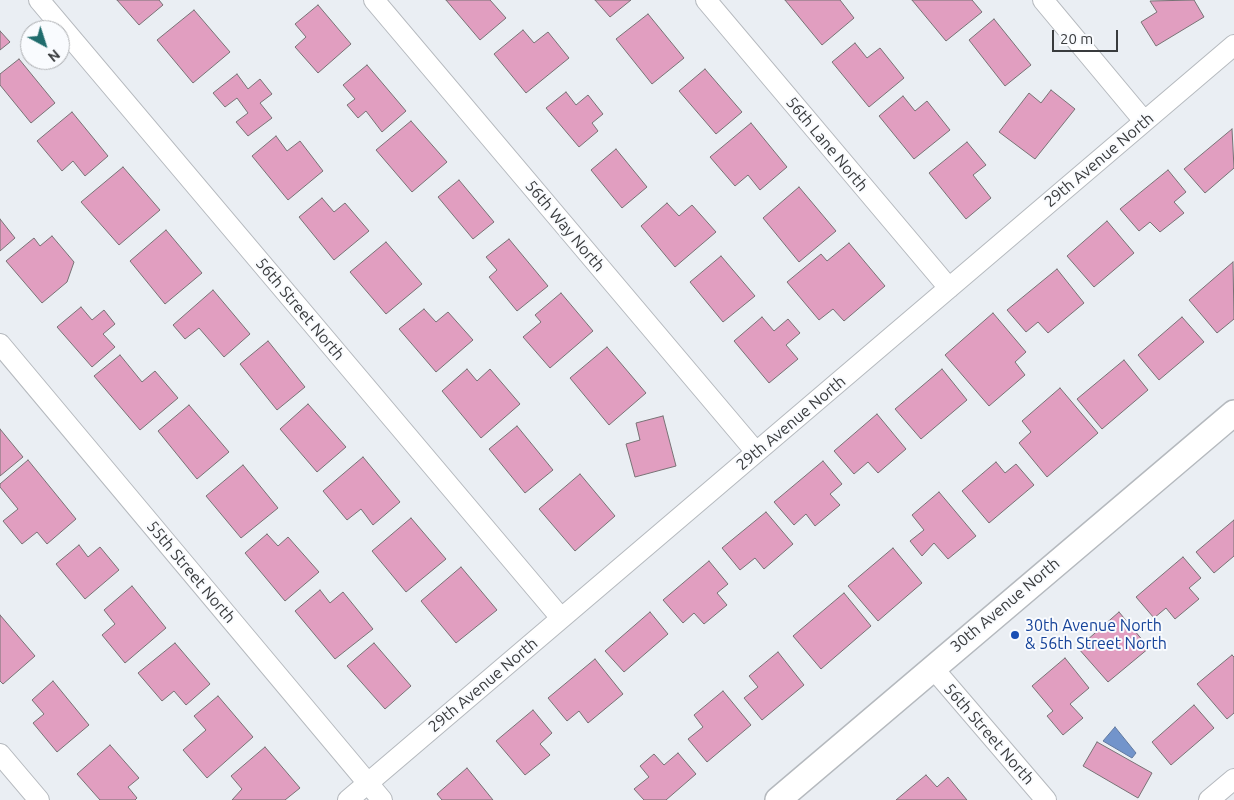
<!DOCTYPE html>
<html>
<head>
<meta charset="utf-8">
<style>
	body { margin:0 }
	#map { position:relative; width:1234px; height:800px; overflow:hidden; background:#eaeef3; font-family:Ubuntu,sans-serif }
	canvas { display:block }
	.north { position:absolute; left:20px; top:20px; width:50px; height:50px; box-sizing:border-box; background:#f9fbfe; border:1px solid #acaeb1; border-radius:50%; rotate:140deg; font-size:14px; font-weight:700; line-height:20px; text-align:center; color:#393b3d }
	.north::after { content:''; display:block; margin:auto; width:18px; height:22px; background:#206c6d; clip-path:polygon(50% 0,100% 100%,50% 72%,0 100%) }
	.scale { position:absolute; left:1052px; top:30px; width:66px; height:22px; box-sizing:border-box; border:2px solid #393b3d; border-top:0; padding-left:6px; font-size:15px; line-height:18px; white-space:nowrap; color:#393b3d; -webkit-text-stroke:4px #f9fbfe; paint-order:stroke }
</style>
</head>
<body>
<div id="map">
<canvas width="1234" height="800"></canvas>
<div class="north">N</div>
<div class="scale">20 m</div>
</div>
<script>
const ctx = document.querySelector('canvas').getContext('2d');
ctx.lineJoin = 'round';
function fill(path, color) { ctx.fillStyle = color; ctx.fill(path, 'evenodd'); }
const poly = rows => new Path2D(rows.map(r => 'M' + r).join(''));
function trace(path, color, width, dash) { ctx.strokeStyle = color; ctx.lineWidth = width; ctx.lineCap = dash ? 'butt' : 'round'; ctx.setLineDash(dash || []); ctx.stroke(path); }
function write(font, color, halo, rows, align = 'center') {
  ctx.font = font + ' Ubuntu,sans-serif'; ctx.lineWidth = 4; ctx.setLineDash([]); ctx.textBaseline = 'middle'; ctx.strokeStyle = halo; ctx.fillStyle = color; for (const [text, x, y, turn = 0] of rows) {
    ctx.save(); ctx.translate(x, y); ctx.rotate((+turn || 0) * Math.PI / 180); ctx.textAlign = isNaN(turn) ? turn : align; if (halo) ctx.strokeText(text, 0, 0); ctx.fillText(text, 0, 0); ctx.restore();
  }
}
const water = poly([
	[1115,727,1136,753,1132,758,1103,741,1115,727]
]);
const building = poly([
	[117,0,159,0,163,5,139,25,117,0],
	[446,0,490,0,506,18,480,40,446,0],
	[595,0,631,0,610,17,595,0],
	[785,0,840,0,854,18,822,45,785,0],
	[912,0,972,0,982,12,946,41,912,0],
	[1194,0,1204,17,1156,46,1141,22,1157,12,1150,1,1194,0],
	[318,5,351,44,318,73,295,47,306,37,295,24,318,5],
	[194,10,230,52,193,83,157,40,194,10],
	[648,14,684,58,652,84,616,39,648,14],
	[994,19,1031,65,1005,86,969,40,994,19],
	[523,30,534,43,548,32,569,58,526,93,494,54,523,30],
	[0,31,10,42,0,50,0,31],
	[855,43,867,58,880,48,904,78,869,107,832,62,855,43],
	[19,59,55,103,31,123,0,85,0,74,19,59],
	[367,65,406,111,382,132,366,111,358,118,347,105,355,99,343,85,367,65],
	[705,69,742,112,716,134,679,91,705,69],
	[237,74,248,89,260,79,272,94,260,103,272,118,248,136,236,122,248,113,237,98,225,107,213,93,237,74],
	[1051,90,1075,109,1035,159,999,132,1029,93,1041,103,1051,90],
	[566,92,576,105,588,95,603,114,592,123,598,131,579,147,546,108,566,92],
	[903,96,915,111,927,101,950,130,914,159,879,116,903,96],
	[72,112,108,156,85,176,73,161,62,171,37,141,72,112],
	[411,121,447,162,412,192,376,150,411,121],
	[751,123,787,167,760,190,748,175,735,186,710,157,751,123],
	[1232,129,1234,168,1205,193,1184,169,1232,129],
	[276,136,287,151,300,141,323,171,288,200,252,156,276,136],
	[967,142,986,165,973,175,991,198,966,219,929,173,967,142],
	[616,149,647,187,622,208,591,170,616,149],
	[123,167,160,210,119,245,81,202,123,167],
	[1168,170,1186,192,1174,202,1184,213,1160,232,1150,222,1139,231,1120,209,1168,170],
	[459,180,494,222,473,239,438,197,459,180],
	[799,187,836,231,799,262,763,218,799,187],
	[322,198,334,212,345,203,369,231,334,260,299,217,322,198],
	[667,203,679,216,692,205,716,232,675,267,641,226,667,203],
	[0,219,15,238,0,251,0,219],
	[1107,221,1134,253,1094,287,1067,256,1107,221],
	[166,230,202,273,165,304,130,261,166,230],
	[52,236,74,262,67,282,42,303,6,261,34,238,40,246,52,236],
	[509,239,548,286,517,311,489,277,497,270,486,257,509,239],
	[386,242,422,284,386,314,350,272,386,242],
	[849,243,885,286,844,321,833,309,819,320,787,282,821,254,827,261,849,243],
	[721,256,755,296,723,322,690,282,721,256],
	[1233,262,1234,319,1217,333,1189,300,1233,262],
	[1057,269,1084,303,1048,333,1038,322,1026,332,1007,310,1057,269],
	[213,290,250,334,224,357,199,328,185,339,173,325,213,290],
	[561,293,593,331,550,368,523,337,541,322,535,315,561,293],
	[81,307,92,320,104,310,115,324,103,334,115,347,92,367,57,327,81,307],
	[424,309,436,322,448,312,473,340,436,372,399,329,424,309],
	[993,313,1026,352,1015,362,1025,375,989,406,945,355,993,313],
	[762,317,774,331,788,319,800,333,786,345,798,359,769,383,734,341,762,317],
	[1182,317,1204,342,1159,380,1138,355,1182,317],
	[268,341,305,387,277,410,240,364,268,341],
	[607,347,646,393,609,425,570,378,607,347],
	[120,355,142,382,155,371,178,398,140,430,94,376,120,355],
	[1124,360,1148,390,1102,429,1077,399,1124,360],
	[467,369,477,381,490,369,520,404,481,438,442,391,467,369],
	[942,369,967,400,921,439,895,409,942,369],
	[1060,388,1098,433,1047,477,1019,443,1031,432,1022,421,1060,388],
	[308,404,346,447,317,472,280,429,308,404],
	[189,405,229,452,197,479,158,431,189,405],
	[877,414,906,449,878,473,868,462,854,474,834,451,877,414],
	[663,416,676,466,635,477,626,444,640,440,636,423,663,416],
	[517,426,553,470,525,493,489,449,517,426],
	[0,429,23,457,0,476,0,429],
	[363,457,400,502,373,525,361,509,347,520,323,491,363,457],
	[28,460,76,519,47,544,37,532,22,544,3,521,18,509,0,487,0,484,28,460],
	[823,461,842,484,830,494,840,505,815,526,806,514,794,525,774,502,823,461],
	[996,462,1005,473,1016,464,1034,485,989,523,962,491,996,462],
	[243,465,278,508,241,538,206,496,243,465],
	[580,474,615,516,575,551,539,509,580,474],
	[939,492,976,536,948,559,934,543,922,556,910,541,924,530,912,515,939,492],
	[766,512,793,544,764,569,755,558,740,570,722,548,766,512],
	[411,518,446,559,406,592,372,551,411,518],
	[1234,520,1234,556,1214,573,1196,552,1234,520],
	[267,534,278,546,288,537,319,572,285,601,245,553,267,534],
	[79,545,88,557,100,547,119,570,85,599,56,564,79,545],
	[893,548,922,583,878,621,848,586,893,548],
	[1183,557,1201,578,1189,588,1199,599,1175,619,1166,608,1154,618,1136,597,1183,557],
	[709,561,728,584,717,593,727,605,704,624,694,613,683,623,663,600,709,561],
	[461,567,497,610,456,643,421,601,461,567],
	[132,586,166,628,125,663,102,635,115,624,104,610,132,586],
	[320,590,330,603,343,592,373,629,335,659,295,611,320,590],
	[844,593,871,626,821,669,793,636,844,593],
	[650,612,668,634,624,672,605,651,650,612],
	[1119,612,1149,648,1108,682,1078,648,1119,612],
	[0,615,35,656,3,684,0,681,0,615],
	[175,643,210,684,186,705,174,691,162,701,138,673,175,643],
	[374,643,411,686,385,709,347,666,374,643],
	[778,652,804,685,762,720,744,698,758,687,749,676,778,652],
	[1232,655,1234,657,1234,713,1227,719,1197,684,1232,655],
	[1065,658,1089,688,1070,704,1083,718,1063,735,1047,716,1053,711,1032,686,1065,658],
	[595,659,623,694,588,723,579,711,567,721,548,698,595,659],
	[53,681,89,725,57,752,33,723,44,714,32,700,53,681],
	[723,691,751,725,707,762,688,739,703,727,694,715,723,691],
	[218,696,253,737,207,778,183,750,206,730,194,716,218,696],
	[1194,705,1214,728,1171,765,1152,742,1194,705],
	[533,710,552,733,540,744,550,755,525,775,496,741,533,710],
	[1097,742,1152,773,1138,798,1083,766,1097,742],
	[110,745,139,778,128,787,137,798,135,800,100,800,77,774,110,745],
	[265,747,300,788,285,800,232,800,242,789,231,776,265,747],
	[678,753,696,774,666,800,644,800,634,789,649,777,640,766,654,754,664,765,678,753],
	[467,768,493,800,442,800,437,794,467,768],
	[926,775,937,787,948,777,967,800,896,800,926,775]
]);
const minor = poly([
	[39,0,561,618],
	[374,0,756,452],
	[706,0,949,288],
	[1043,0,1144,121],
	[0,344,382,800],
	[932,667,1046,800],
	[0,754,39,800],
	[348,800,1234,45],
	[1209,800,1234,779]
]);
const tertiary = poly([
	[778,800,1234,413]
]);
const markers = [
	[1015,635,5,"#1a4fb4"]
];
const streetNames = [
	["56th Lane North",827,144,50],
	["29th Avenue North",1099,160,-40],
	["56th Way North",565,226,50],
	["56th Street North",300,309,50],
	["29th Avenue North",791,423,-40],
	["55th Street North",191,572,50],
	["30th Avenue North",1005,605,-40],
	["29th Avenue North",483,685,-40],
	["56th Street North",989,734,49]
];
const transitNames = [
	["30th Avenue North",1025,626],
	["& 56th Street North",1025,644]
];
fill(water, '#7294cb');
trace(water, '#6179a0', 1);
fill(building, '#e19ec0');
trace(building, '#787275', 1);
trace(minor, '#b5b9be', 22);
trace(tertiary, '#b5b9be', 28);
trace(minor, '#fff', 20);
trace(tertiary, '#fff', 25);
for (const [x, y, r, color] of markers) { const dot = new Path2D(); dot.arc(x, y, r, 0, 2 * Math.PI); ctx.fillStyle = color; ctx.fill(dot); trace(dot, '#f9fbfe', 2); }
write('16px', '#393b3d', '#f9fbfe', streetNames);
write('16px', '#164399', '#f9fbfe', transitNames, 'left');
</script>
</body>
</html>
